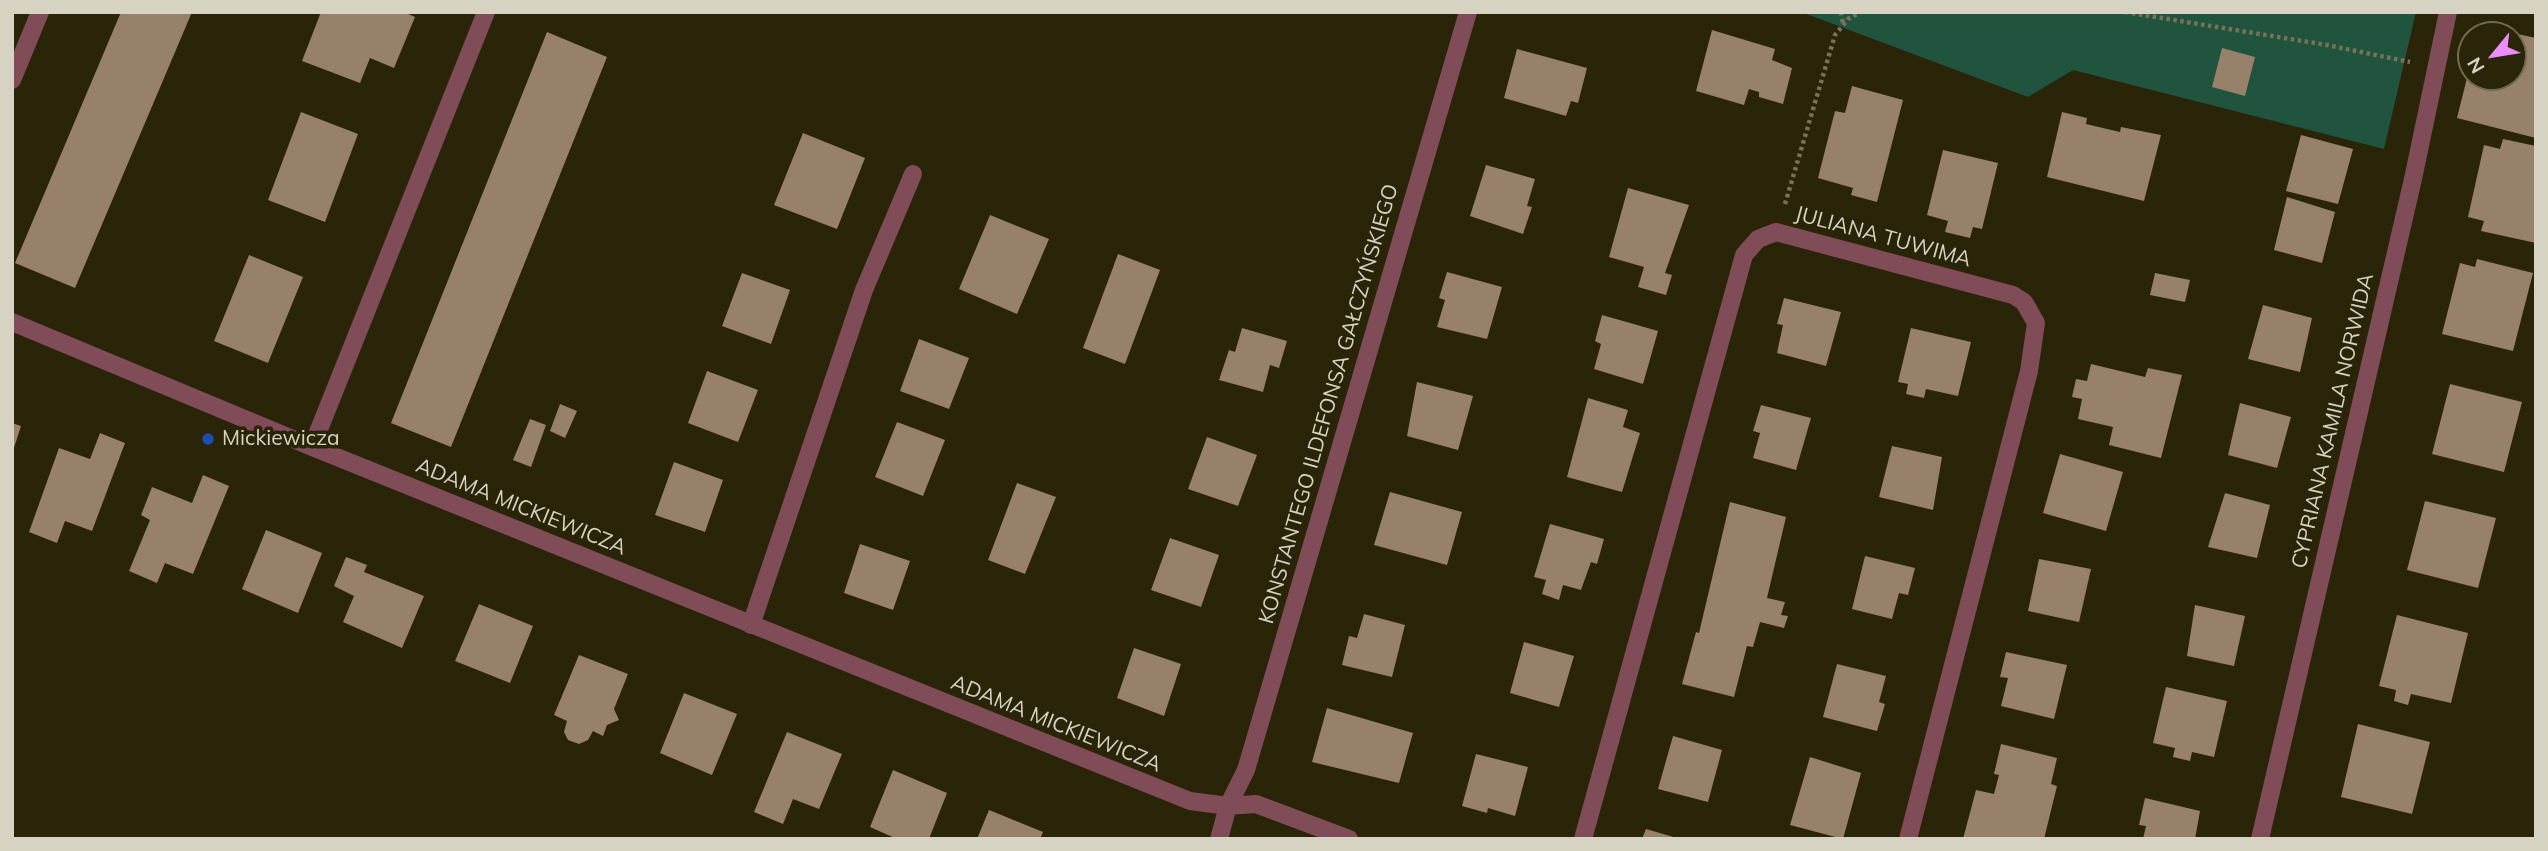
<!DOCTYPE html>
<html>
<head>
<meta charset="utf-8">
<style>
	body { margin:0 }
	#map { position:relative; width:2548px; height:851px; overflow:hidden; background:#2a2408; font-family:Mulish,sans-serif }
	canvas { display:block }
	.frame { position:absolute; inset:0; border:14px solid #d6d3c3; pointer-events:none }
	.north { position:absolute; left:2457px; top:21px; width:70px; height:70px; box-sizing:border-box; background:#2a2408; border:2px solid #6f6a53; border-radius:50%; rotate:240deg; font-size:19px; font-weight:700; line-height:28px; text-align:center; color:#d6d3c3 }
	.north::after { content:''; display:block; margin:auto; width:24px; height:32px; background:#eb8dfb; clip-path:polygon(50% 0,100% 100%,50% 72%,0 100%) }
</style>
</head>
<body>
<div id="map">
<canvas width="2548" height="851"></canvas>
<div class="frame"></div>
<div class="north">N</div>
</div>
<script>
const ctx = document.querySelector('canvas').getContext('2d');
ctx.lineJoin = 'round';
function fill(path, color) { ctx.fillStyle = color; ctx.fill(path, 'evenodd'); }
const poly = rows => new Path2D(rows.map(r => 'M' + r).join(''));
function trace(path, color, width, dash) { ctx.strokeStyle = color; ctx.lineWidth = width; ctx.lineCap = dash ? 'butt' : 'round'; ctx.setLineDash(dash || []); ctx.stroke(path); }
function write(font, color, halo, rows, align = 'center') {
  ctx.font = font + ' Mulish,sans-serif'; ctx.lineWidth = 7; ctx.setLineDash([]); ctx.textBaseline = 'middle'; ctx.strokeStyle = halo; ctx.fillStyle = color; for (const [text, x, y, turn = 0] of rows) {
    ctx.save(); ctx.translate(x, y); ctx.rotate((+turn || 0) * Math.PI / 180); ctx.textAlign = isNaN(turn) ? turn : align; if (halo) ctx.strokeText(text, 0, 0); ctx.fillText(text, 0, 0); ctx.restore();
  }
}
const green = poly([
	[1801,12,2416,12,2384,149,2073,70,2028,97]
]);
const building = poly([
	[121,12,192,12,75,288,15,263],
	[321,12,404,12,415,17,394,68,370,58,360,83,302,61],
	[1712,30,1775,49,1772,60,1792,68,1783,104,1759,97,1759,92,1749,89,1744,105,1696,91],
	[547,32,607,57,451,447,391,423],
	[2508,32,2536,38,2536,138,2457,118,2468,74,2497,81,2498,77,2513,77,2513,35,2508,35],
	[2222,48,2255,57,2245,96,2212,87],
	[1517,49,1587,68,1578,103,1571,101,1566,116,1504,98],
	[1852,86,1903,100,1877,202,1851,195,1853,188,1818,178,1835,111,1845,113],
	[301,112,358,134,325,222,268,200],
	[2062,112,2087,118,2086,124,2120,132,2121,127,2161,135,2144,201,2047,177],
	[803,133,865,158,837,229,774,205],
	[2301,135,2353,149,2338,204,2286,191],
	[2503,139,2536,146,2536,243,2481,231,2484,221,2468,217,2484,145,2500,149],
	[1943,150,1998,163,1982,229,1973,227,1970,238,1945,232,1948,221,1927,215],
	[1486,165,1535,179,1527,206,1532,207,1523,234,1470,216],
	[1628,188,1689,205,1665,273,1672,275,1666,295,1638,287,1644,267,1609,257],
	[2287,197,2335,212,2322,263,2274,250],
	[990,215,1049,239,1017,314,959,289],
	[1118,254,1160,270,1125,364,1083,348],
	[249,255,303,277,268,363,214,341],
	[2477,259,2533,273,2513,351,2442,334,2460,263,2475,267],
	[1447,272,1502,287,1487,339,1437,327,1445,300,1439,298],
	[742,273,790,290,771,344,722,326],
	[2155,273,2190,280,2185,302,2150,295],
	[1784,298,1841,312,1826,366,1777,353,1783,325,1777,324],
	[2263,305,2312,318,2300,372,2248,359],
	[1602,315,1658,331,1643,384,1594,369,1601,344,1595,341],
	[1242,328,1287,341,1279,368,1270,365,1263,392,1219,380,1229,350,1235,352],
	[1911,328,1971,342,1958,396,1926,389,1924,398,1906,394,1908,384,1898,382],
	[919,339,969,358,949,409,900,391],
	[2091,364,2145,377,2148,368,2182,375,2161,458,2109,445,2113,427,2078,419,2082,399,2072,397,2076,379,2087,381],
	[707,371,758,390,738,442,688,423],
	[1417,382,1473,396,1458,450,1407,436],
	[2450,384,2522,402,2504,472,2432,454],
	[1588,398,1628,410,1623,427,1640,433,1622,492,1567,477],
	[2240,403,2291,417,2277,468,2228,455],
	[560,404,577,411,565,438,550,431],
	[1761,405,1811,418,1796,470,1753,458,1760,433,1753,431],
	[530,419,546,425,531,467,513,460],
	[897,422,945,440,923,496,875,477],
	[12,423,21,426,13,451,12,451],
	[100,433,125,443,92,531,65,521,57,543,29,532,59,448,90,459],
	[1207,437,1257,455,1238,506,1188,489],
	[1892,446,1942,457,1933,510,1879,497],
	[2060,454,2123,472,2106,531,2043,513],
	[674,462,723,480,705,532,655,515],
	[203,475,229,486,193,574,165,563,157,583,129,571,150,520,141,515,152,487,192,503],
	[1017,483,1056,497,1025,574,988,560],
	[1390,492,1462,512,1447,565,1374,545],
	[2225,493,2270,505,2257,558,2208,547],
	[2425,501,2496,518,2478,588,2407,570],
	[1730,502,1786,517,1767,598,1785,602,1781,615,1788,616,1784,628,1760,622,1753,647,1747,646,1734,697,1682,684,1696,632,1699,633],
	[1550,524,1604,539,1597,564,1591,562,1581,590,1563,585,1559,600,1542,594,1546,580,1534,577],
	[266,530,322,553,298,613,242,589],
	[1170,538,1219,555,1201,607,1151,590],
	[860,544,910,561,893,610,844,593],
	[1865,556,1915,568,1908,595,1899,593,1892,619,1852,609],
	[346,557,367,565,364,572,424,596,402,648,343,622,354,596,334,586],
	[2039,559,2091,569,2079,622,2028,611],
	[479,604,533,626,510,683,455,661],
	[2195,605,2245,616,2234,666,2187,656],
	[1364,614,1405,625,1392,677,1342,665,1349,636,1357,638],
	[2397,615,2468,633,2451,703,2411,694,2408,705,2394,701,2396,690,2379,686],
	[1524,642,1574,656,1559,707,1510,693],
	[1134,648,1181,664,1164,716,1117,698],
	[2006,652,2067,665,2054,719,2001,706,2008,678,2000,677],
	[579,655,628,674,614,709,619,720,607,725,603,736,593,731,588,740,579,744,568,740,564,732,567,721,554,715],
	[1837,664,1886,676,1879,702,1885,704,1877,731,1823,717],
	[2166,687,2227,701,2214,757,2192,752,2190,761,2173,757,2175,748,2153,743],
	[684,693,737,714,712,775,660,753],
	[1327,708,1413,733,1399,783,1312,762],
	[2358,724,2430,742,2412,814,2341,797],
	[787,732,842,754,819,809,793,799,783,824,754,812],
	[1673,736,1722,750,1708,802,1658,789],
	[2001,744,2057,758,2051,784,2057,786,2044,839,1963,839,1976,790,1994,794,1999,775,1994,774],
	[1476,754,1528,767,1515,816,1488,808,1487,813,1462,806],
	[1810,757,1861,773,1843,839,1790,825],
	[893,770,947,793,929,839,897,839,870,827],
	[2145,798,2200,811,2195,839,2143,839,2146,826,2139,825],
	[989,810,1043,832,1040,839,977,839],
	[1646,829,1677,838,1677,839,1642,839]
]);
const path = poly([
	[1841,12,1843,24],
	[2125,12,2327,45,2410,62],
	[1785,204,1835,35,1848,19,1861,12]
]);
const minor = poly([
	[12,80,40,12],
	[12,322,312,447,1190,801,1228,806,1256,804,1349,839],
	[312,447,486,12],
	[751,625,864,290,913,174],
	[1219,839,1228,806,1246,770,1468,12],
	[1583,839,1744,255,1758,239,1776,232,2013,295,2024,302,2036,323,2029,371,1908,839],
	[2260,839,2413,179,2448,12]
]);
const markers = [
	[208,439,7,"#1a4fb4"]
];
const streetNames = [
	["JULIANA TUWIMA",1883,237,15],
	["KONSTANTEGO ILDEFONSA GAŁCZYŃSKIEGO",1329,404,-74],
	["CYPRIANA KAMILA NORWIDA",2333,421,-77],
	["ADAMA MICKIEWICZA",521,507,22],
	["ADAMA MICKIEWICZA",1056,724,22]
];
const poiNames = [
	["Mickiewicza",222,439]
];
fill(green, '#20543e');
fill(building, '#98816a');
trace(path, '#76725b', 4.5, [3.5, 3.5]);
trace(minor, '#7f4c58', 18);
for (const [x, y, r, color] of markers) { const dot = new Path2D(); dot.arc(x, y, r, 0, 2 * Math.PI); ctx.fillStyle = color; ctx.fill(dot); trace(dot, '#2a2408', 2.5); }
write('21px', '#d6d3c3', '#2a2408', streetNames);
write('21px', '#d6d3c3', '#2a2408', poiNames, 'left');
</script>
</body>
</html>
